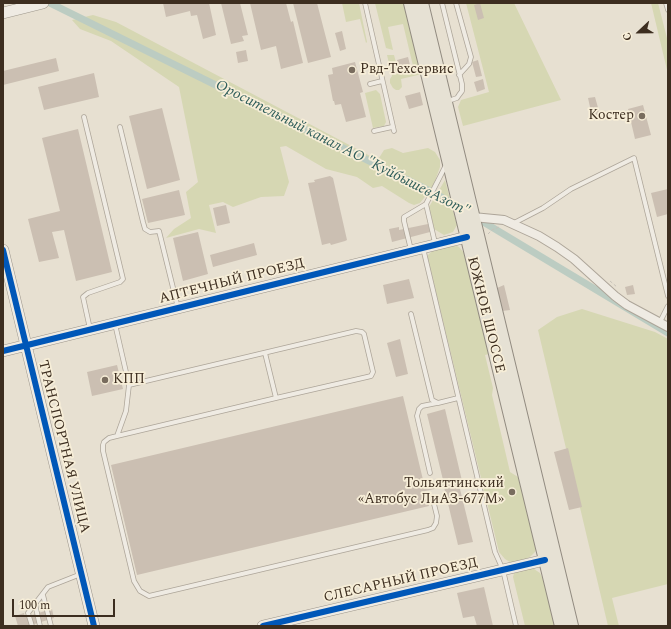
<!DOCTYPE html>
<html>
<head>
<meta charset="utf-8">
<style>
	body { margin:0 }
	#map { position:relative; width:671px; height:629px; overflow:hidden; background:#e7e0d1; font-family:Spectral,serif }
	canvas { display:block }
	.frame { position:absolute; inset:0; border:4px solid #3d2e20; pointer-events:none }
	.north { position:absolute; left:619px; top:12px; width:40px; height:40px; -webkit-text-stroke:3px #f7eed8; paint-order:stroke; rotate:248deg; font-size:11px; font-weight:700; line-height:16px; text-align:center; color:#3d2e20 }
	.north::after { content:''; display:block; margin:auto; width:14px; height:18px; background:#3d2e20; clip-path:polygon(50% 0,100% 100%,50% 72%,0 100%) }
	.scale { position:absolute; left:12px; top:599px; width:103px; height:18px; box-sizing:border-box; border:2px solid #3d2e20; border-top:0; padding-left:5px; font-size:12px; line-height:14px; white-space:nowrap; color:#3d2e20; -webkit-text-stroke:3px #f7eed8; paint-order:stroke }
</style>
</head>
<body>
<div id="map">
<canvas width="671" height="629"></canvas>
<div class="frame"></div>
<div class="north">С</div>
<div class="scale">100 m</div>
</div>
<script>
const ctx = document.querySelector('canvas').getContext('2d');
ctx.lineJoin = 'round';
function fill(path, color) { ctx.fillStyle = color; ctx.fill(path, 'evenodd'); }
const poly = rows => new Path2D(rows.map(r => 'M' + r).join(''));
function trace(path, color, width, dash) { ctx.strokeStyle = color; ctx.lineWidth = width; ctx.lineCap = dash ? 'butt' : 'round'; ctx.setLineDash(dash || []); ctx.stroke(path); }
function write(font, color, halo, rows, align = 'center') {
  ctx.font = font + ' Spectral,serif'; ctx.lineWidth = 3.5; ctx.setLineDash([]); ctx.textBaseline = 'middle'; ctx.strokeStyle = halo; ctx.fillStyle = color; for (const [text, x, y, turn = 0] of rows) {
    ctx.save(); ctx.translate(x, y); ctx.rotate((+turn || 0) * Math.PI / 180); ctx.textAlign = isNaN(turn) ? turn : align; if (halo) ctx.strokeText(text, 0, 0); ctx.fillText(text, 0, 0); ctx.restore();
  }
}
const green = poly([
	[342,3,359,3,367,42,366,43,360,19,346,22],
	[375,3,405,3,422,74,401,79,402,87,399,90,396,90,393,88,390,83,390,79,392,76,387,55,394,55,399,74,414,70,403,24,388,27,393,50,386,48],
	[466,3,514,3,561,100,463,126,458,107,461,100,489,92],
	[651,3,658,3,668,42,668,74],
	[93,15,116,22,374,158,379,158,384,150,392,148,403,153,428,148,435,152,440,160,440,167,434,184,424,198,420,203,414,205,409,203,382,186,373,188,357,177,326,169,286,146,280,147,289,182,284,196,261,197,233,207,223,202,209,205,216,233,199,229,166,238,174,229,191,218,186,192,198,182,179,87,111,41,80,29,72,20],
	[376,90,380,94,386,122,384,126,373,128,365,93],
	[445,180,457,225,453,232,444,235,434,229,429,207],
	[455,245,459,247,465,254,489,354,485,355,493,388,492,395,510,472,518,477,521,483,537,546,535,552,531,556,525,560,515,562,510,562,505,559,499,552,428,259,428,255,432,251],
	[582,309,655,332,668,339,668,584,612,598,619,626,608,626,538,330,557,317],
	[531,567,540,573,543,579,555,626,525,626,513,577,515,570]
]);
const canal = poly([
	[50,3,438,195,461,209],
	[475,217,668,333]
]);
const building = poly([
	[163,3,209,3,216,35,203,39,197,15,191,16,190,11,166,17],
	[221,3,240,3,248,35,242,36,244,41,231,44],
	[250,3,286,3,291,22,293,21,303,63,281,69,276,46,261,50],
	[293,3,317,3,331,57,308,63],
	[480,3,484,18,478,20,474,5],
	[342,31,346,49,340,51,335,33],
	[246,50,248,61,238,63,236,52],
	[408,57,411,69,400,72,397,60],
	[56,58,59,71,3,85,3,71],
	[478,60,482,76,476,77,472,62],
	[355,62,363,92,360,93,366,117,346,122,341,104,335,105,334,101,333,101,328,75,333,74,332,68],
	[94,73,99,97,44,110,38,87],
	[483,79,485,89,477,92,474,82],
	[420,92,423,105,409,109,405,96],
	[595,97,600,115,592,116,588,98],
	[643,105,651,135,635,139,628,109],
	[162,108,180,180,147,189,129,116],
	[78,129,112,272,76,281,64,230,52,232,59,258,39,262,28,219,60,211,42,138],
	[330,176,333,178,347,240,345,241,331,245,330,243,322,245,308,183,315,182,314,180],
	[668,189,668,214,657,217,651,193],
	[179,190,185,215,148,223,142,199],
	[226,205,230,223,217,226,213,208],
	[428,224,430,232,392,242,389,229,399,227,399,230],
	[198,232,208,274,183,281,173,238],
	[254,243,257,255,213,267,210,255],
	[409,279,414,298,387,304,383,285],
	[504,285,510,310,502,311,497,288],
	[633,285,635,294,627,295,625,287],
	[400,339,408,374,396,377,387,343],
	[117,365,123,389,92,396,87,372],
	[403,396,424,484,443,480,427,414,445,409,463,485,459,485,473,542,458,545,444,487,425,491,429,506,137,575,111,465],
	[568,448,582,507,569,510,554,452],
	[484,587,493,626,477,626,474,616,463,618,457,593],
	[52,609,54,618,28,626,18,626,15,616,24,613,25,617]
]);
const path = poly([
	[488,234,492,230,499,227],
	[610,281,617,287]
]);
const lane = poly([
	[365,3,394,131],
	[442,3,462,84,462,91,459,95,457,98,448,101],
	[456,3,471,57,469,64,459,75],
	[666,3,668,10],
	[370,84,382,81],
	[84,117,123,279,120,282,88,293,83,297,90,329],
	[120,127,143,222,145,229,150,232,159,231,178,308],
	[374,131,392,127],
	[426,204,435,243],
	[514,223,543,208,571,189,634,158,668,296],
	[423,248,495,552,503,570,516,626],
	[411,250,404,221,404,217,426,204,446,165],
	[411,314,432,400,438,403,458,398],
	[660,322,668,306],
	[115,324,129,385,126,411,117,436,276,398],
	[129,385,356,331,362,332,364,334,373,372,371,376,367,377,276,398,265,353],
	[117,436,109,438,104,442,103,445,103,451,134,581,140,591,149,596,428,530,433,528,436,523,437,516,434,504],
	[430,473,417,416,419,409,422,406,437,403],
	[43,595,51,626],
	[35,604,40,626],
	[32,626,28,613,48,587,81,574]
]);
const street = poly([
	[473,217,504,220,539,236,557,247,574,259,615,296,627,305,668,327]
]);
const secondary = poly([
	[3,13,43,3],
	[3,250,94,626],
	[3,351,467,237],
	[263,626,545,560]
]);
const primary = poly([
	[410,3,561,626],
	[422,3,572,626]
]);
const cycleway = poly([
	[3,250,94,626],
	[3,351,467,237],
	[263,626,545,560]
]);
const markers = [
	[352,70,4,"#786c5e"],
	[642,116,4,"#786c5e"],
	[105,380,4,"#786c5e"],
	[512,492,4,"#786c5e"]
];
const poiNames = [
	["Рвд-Техсервис",360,70],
	["Костер",634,116,"right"],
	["КПП",113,380],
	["Тольяттинский",504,484,"right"],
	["«Автобус ЛиАЗ-677М»",504,500,"right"]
];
const streetNames = [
	["АПТЕЧНЫЙ ПРОЕЗД",232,282,-14],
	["ЮЖНОЕ ШОССЕ",485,315,76],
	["ТРАНСПОРТНАЯ УЛИЦА",63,447,76],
	["СЛЕСАРНЫЙ ПРОЕЗД",401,581,-13]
];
const waterNames = [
	["Оросительный канал АО \"КуйбышевАзот\"",342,149,27]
];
fill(green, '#d6d7b3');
trace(canal, '#bcccc2', 7);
fill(building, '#cbbfb2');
trace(lane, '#ada599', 5.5);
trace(street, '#ada599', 10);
trace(secondary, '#9c958a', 12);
trace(primary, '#928b80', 14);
trace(path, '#c8c2b9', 1, [3, 2]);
trace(lane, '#efebe3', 4);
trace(street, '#efebe3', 8);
trace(secondary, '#efebe3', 11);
trace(primary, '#e6e1d4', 12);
trace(cycleway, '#0057b8', 6);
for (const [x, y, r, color] of markers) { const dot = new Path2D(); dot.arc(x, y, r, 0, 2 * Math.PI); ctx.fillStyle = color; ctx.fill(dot); trace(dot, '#f7eed8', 1.5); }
write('14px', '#3d2e20', '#f7eed8', poiNames, 'left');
write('14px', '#3d2e20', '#f7eed8', streetNames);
write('italic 15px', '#2f5d5a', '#f7eed8', waterNames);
</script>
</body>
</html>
